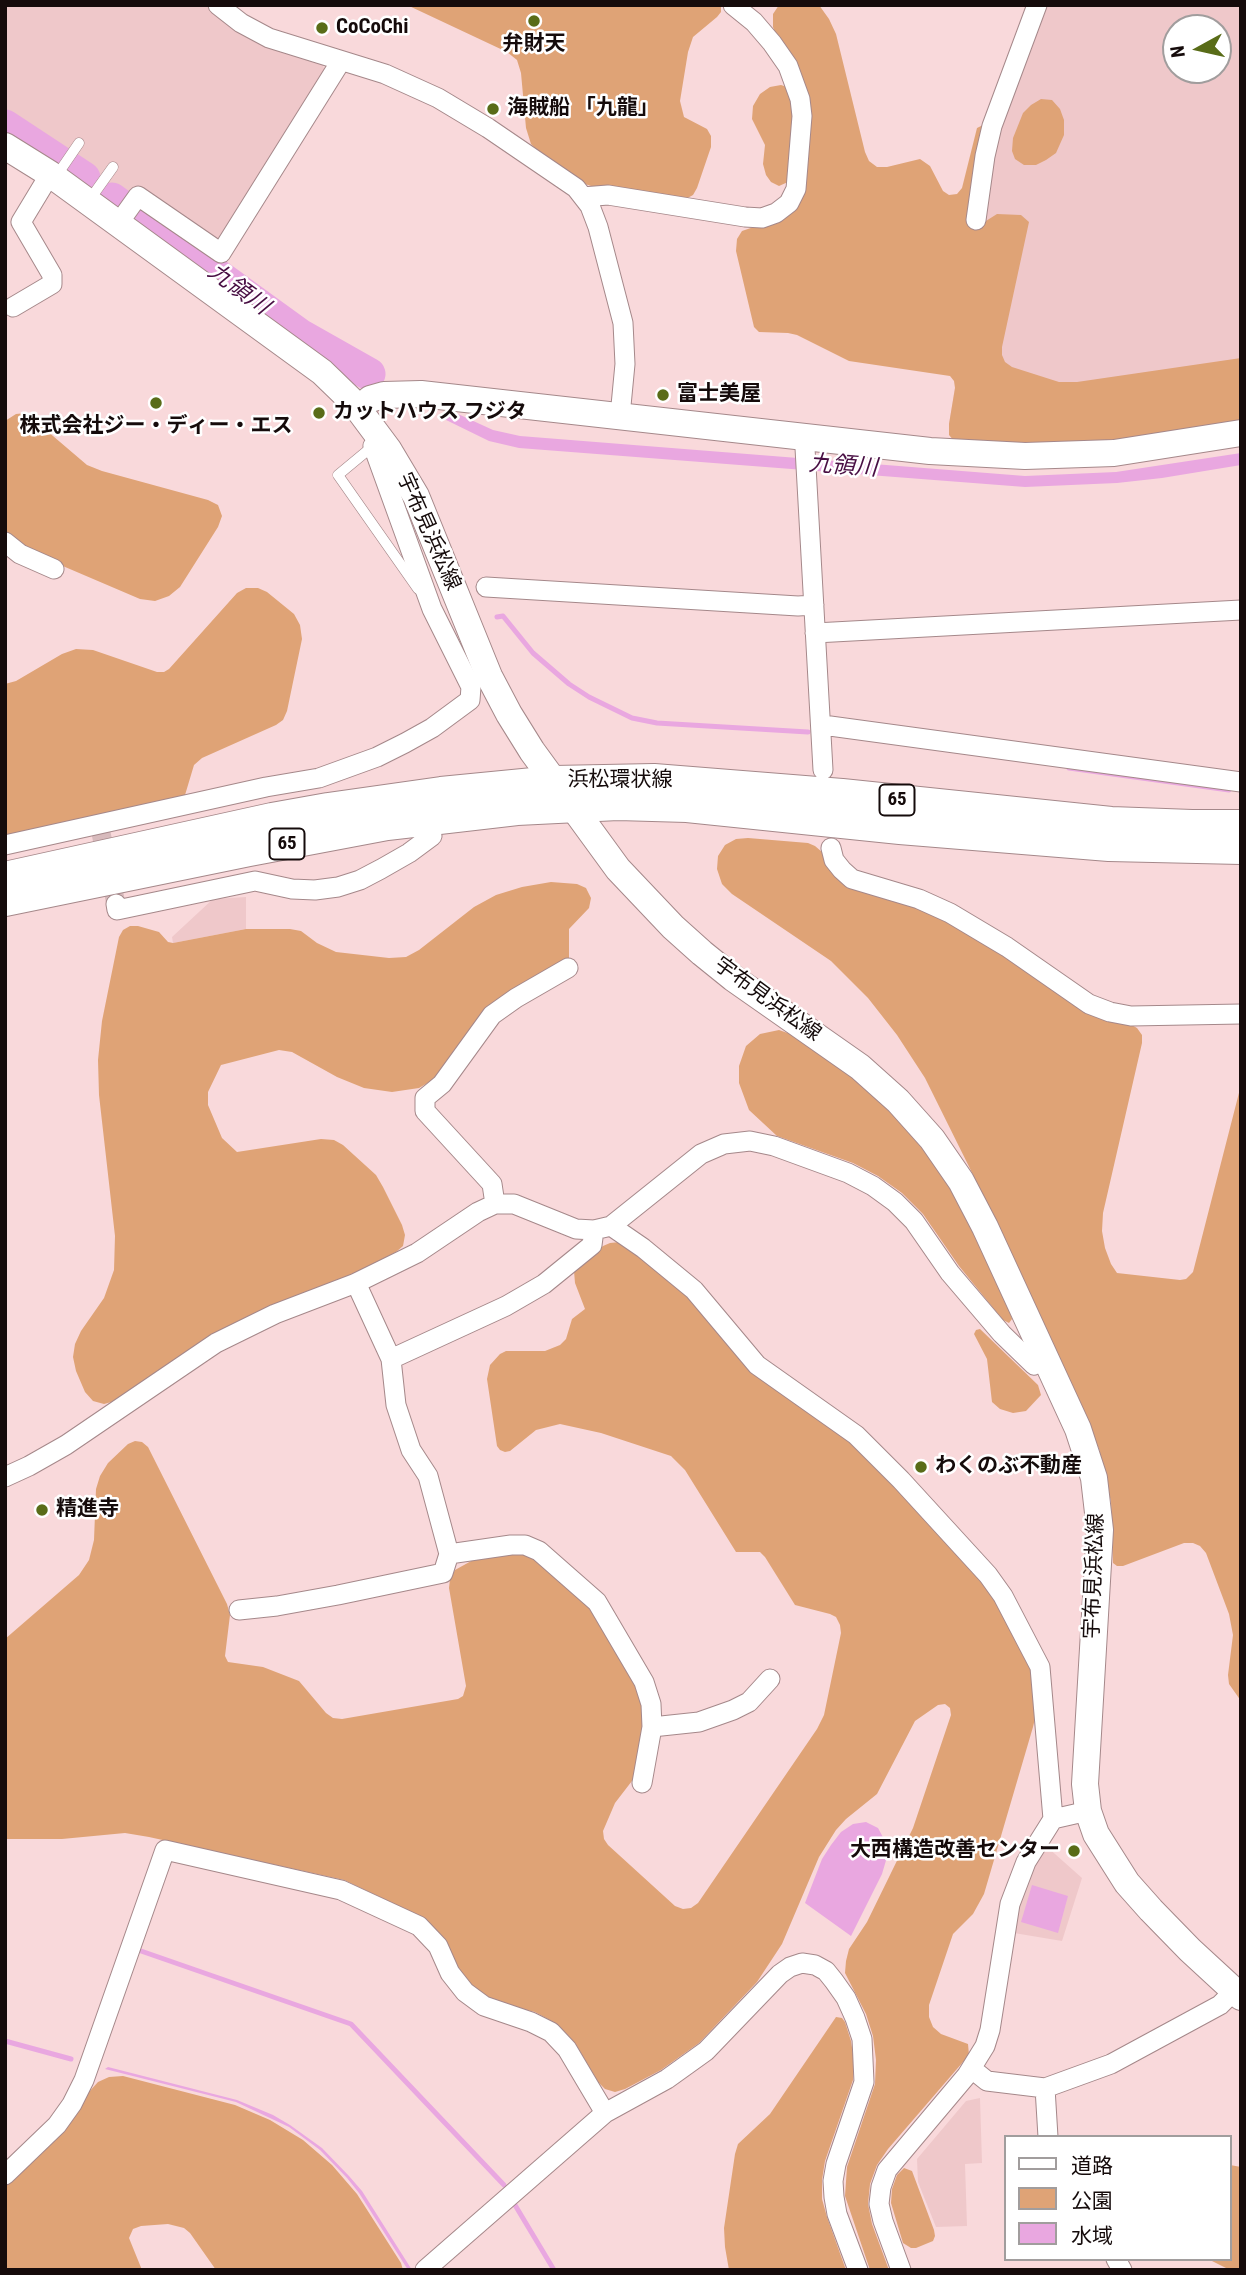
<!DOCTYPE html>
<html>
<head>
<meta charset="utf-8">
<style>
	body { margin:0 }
	#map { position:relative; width:1246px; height:2275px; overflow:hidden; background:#f9d9db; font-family:"Roboto Condensed","Noto Sans JP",sans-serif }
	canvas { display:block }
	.frame { position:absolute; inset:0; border:7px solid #150b0b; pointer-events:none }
	.legend { position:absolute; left:1004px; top:2135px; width:228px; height:126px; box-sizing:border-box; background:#fff; border:2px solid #a19d9d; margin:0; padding:9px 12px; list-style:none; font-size:21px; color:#150b0b }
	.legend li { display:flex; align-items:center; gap:14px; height:35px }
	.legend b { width:35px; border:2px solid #a19d9d }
	.north { position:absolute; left:1162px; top:14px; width:70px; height:70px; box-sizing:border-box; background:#fff; border:2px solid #a19d9d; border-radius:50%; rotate:262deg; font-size:19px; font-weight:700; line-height:28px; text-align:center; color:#150b0b }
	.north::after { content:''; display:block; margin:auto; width:24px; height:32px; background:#596c18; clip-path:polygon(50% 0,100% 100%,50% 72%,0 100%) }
</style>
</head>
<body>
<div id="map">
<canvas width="1246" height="2275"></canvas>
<div class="frame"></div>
<ul class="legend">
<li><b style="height:9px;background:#fff"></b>道路</li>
<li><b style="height:19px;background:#dfa376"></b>公園</li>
<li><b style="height:19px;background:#e9a7e0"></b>水域</li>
</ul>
<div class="north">N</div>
</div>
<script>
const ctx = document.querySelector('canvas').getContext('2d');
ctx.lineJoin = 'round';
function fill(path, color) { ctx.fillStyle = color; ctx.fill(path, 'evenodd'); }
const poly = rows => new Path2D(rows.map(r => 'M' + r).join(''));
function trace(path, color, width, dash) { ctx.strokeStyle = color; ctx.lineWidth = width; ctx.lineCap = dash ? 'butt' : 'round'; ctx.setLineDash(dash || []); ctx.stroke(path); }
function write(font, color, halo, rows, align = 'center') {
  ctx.font = font + ' "Roboto Condensed","Noto Sans JP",sans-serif'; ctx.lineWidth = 5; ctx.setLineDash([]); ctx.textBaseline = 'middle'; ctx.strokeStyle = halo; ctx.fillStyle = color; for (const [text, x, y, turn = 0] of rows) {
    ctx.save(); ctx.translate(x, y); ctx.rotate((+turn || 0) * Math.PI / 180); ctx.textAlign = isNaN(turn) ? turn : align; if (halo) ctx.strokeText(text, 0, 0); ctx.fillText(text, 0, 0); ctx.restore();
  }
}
const built = poly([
	[5,5,208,5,224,19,322,63,326,74,222,242,128,200,71,158,5,116],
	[1044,5,1241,5,1241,425,949,435,949,424,995,142],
	[1176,28,1218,28,1218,70,1176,70],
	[246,897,246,929,173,943,172,937,213,899],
	[1046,1846,1082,1878,1062,1941,1014,1933,1022,1892,1033,1867],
	[980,2098,982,2163,965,2164,967,2226,936,2227,918,2182,917,2159,966,2101]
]);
const green = poly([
	[407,5,721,5,721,12,717,17,693,37,688,52,680,101,684,117,707,129,711,136,711,147,697,188,693,195,684,200,597,188,585,184,542,155,531,144,526,128,521,73,517,60,507,52],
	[779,5,819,5,829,19,836,34,865,152,869,161,877,167,887,167,920,159,930,166,943,191,949,195,957,194,962,188,977,128,983,125,978,226,997,214,1021,215,1029,222,1002,347,1002,355,1005,362,1012,367,1059,382,1077,382,1241,358,1241,425,1113,444,955,442,949,435,949,424,955,388,954,381,950,376,849,361,797,335,788,333,759,332,754,327,736,251,737,239,742,231,780,218,808,117,773,27,773,14],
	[781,85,790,88,795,100,788,182,779,186,771,182,766,175,763,164,765,145,752,119,753,106,760,94,770,87],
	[1041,99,1052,100,1060,109,1064,120,1064,135,1056,153,1046,160,1036,165,1024,165,1015,159,1012,151,1013,138,1023,113,1031,105],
	[26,413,87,465,102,471,208,500,218,505,222,516,218,527,180,587,169,596,155,601,140,599,23,549,11,540,5,532,5,421,16,414],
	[246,588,258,588,267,592,294,614,300,625,302,639,287,711,283,720,276,725,202,758,194,765,185,795,178,799,5,837,5,684,16,681,62,654,76,649,93,650,157,672,164,672,169,669,237,593],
	[748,838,808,843,815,846,822,852,835,874,936,915,1137,1028,1142,1035,1142,1043,1103,1213,1102,1231,1105,1248,1111,1264,1117,1273,1180,1280,1186,1279,1193,1272,1241,1085,1241,1701,1229,1684,1228,1675,1233,1635,1229,1614,1206,1553,1200,1546,1193,1543,1184,1543,1123,1566,1117,1566,1113,1563,1111,1502,1099,1449,996,1221,925,1078,897,1035,868,998,831,961,732,894,722,884,717,869,718,856,725,845,736,839],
	[551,882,577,884,586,888,591,898,589,908,569,929,569,959,514,994,441,1075,419,1088,392,1092,364,1088,337,1077,292,1052,279,1050,221,1065,208,1092,208,1105,222,1138,237,1152,321,1139,334,1140,343,1145,376,1175,383,1187,402,1225,405,1235,403,1246,396,1252,353,1275,212,1336,115,1401,104,1404,93,1401,85,1392,76,1371,73,1357,75,1344,81,1331,104,1298,114,1270,115,1236,99,1095,98,1060,102,1021,119,937,123,930,130,926,138,926,159,932,168,942,173,943,246,929,290,929,301,931,317,943,336,952,389,958,406,957,419,950,474,907,496,895,522,887],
	[779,1030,796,1036,853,1076,889,1110,922,1147,950,1188,974,1232,1011,1313,1012,1319,1009,1323,1003,1320,985,1298,959,1266,923,1214,902,1193,878,1176,853,1163,777,1136,749,1110,739,1083,739,1066,746,1046,760,1034],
	[620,1242,627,1244,852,1439,984,1579,1034,1669,1036,1714,1033,1727,984,1894,973,1914,953,1934,929,2005,929,2017,933,2027,941,2034,968,2044,969,2055,888,2149,877,2165,870,2184,868,2204,872,2224,889,2270,870,2270,845,2196,847,2167,875,2084,876,2060,873,2036,866,2014,845,1973,846,1961,849,1949,867,1922,913,1828,951,1715,950,1708,945,1704,938,1705,915,1721,877,1794,846,1819,836,1830,819,1857,782,1944,757,1982,699,2043,661,2070,625,2089,615,2092,605,2089,598,2082,575,2043,557,2024,535,2012,509,2006,488,1997,471,1985,458,1967,446,1941,424,1918,344,1880,149,1837,125,1833,62,1839,5,1839,5,1639,79,1575,89,1560,94,1540,96,1489,100,1476,108,1463,128,1444,135,1441,142,1442,148,1447,227,1604,230,1615,225,1656,228,1662,263,1667,299,1681,326,1713,333,1718,342,1719,458,1699,463,1696,466,1686,449,1588,450,1579,455,1570,473,1560,511,1552,535,1557,582,1597,638,1685,645,1726,635,1777,615,1803,603,1831,604,1839,608,1845,675,1906,683,1909,691,1908,698,1903,817,1729,824,1715,841,1633,840,1625,836,1617,830,1614,795,1605,765,1557,760,1552,736,1552,685,1470,671,1456,601,1433,560,1424,536,1430,510,1451,505,1452,500,1450,497,1446,487,1379,490,1365,500,1354,506,1351,545,1351,560,1345,566,1339,572,1319,585,1309,575,1283,574,1271,603,1246,610,1243],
	[980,1329,1038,1385,1041,1395,1026,1411,1013,1413,1000,1409,992,1402,987,1359,974,1334,976,1330],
	[836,2017,842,2018,845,2022,851,2041,854,2061,853,2080,825,2161,822,2180,822,2199,827,2217,846,2270,729,2270,725,2247,724,2228,735,2154,738,2144,770,2114],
	[123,2076,235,2105,270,2120,303,2140,332,2165,357,2194,401,2263,403,2270,216,2270,190,2233,184,2228,168,2224,141,2226,133,2229,129,2238,142,2270,5,2270,5,2186,63,2130,88,2093,98,2082,109,2077],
	[1230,2165,1241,2167,1241,2270,1230,2270,1208,2259,1230,2259],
	[904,2168,912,2171,934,2230,935,2236,933,2241,916,2248,911,2248,903,2243,891,2203,892,2189,897,2175]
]);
const water = poly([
	[458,414,493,430,520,436,1025,476,1116,472,1241,453,1241,465,1162,478,1117,483,1025,487,519,448,489,441,442,418],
	[866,1822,878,1828,885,1841,887,1857,882,1874,851,1936,805,1903,822,1859,831,1845,841,1832,853,1824],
	[1032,1885,1068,1896,1058,1933,1021,1922],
	[108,2067,237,2100,273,2115,290,2125,322,2148,349,2176,362,2191,412,2270,408,2270,359,2193,347,2178,320,2150,289,2127,236,2102,105,2069]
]);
const stream = poly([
	[497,617,503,616,533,653,569,684,589,697,632,718,657,723,808,732],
	[1069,768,1229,790],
	[141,1951,351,2024,504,2185],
	[5,2041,71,2059],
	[515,2205,554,2270]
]);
const river = poly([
	[5,126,84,178],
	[112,199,300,335,369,374]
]);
const streetTunnel = poly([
	[101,833,116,904]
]);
const lane = poly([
	[55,178,79,143],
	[88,202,113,167],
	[373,446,338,475,418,589]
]);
const street = poly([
	[218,5,241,23,269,38,385,74,438,98,488,128,576,188,590,206,598,227,623,323,625,364,620,416],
	[583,197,608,195,745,217,762,218,776,213,789,203,796,189,802,116,800,99,788,66,772,43,754,22,733,5],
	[976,220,985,156,992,126,1037,5],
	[118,224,138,196,221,253,341,61],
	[13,307,52,284,52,275,21,222,50,174],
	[806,437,805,448,823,770],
	[5,542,20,554,54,569],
	[486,587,798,606,814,605],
	[815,633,1241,610],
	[821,727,830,726,1241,782],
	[5,845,266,787,319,778,377,757,405,743,432,728,470,700,471,687,432,609,373,446,381,440],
	[831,848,834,860,842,870,852,879,919,899,950,913,1007,947,1089,1004,1110,1012,1131,1016,1241,1014],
	[116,904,117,910,255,881,292,889,315,890,338,887,360,880,381,869,409,853,432,836],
	[495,1204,492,1184,425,1111,425,1098,442,1084,492,1015,516,998,568,968],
	[611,1226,643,1248,694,1290,757,1365,856,1435,901,1480,988,1575,1003,1596,1040,1667,1053,1819],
	[356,1283,391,1359,396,1405,411,1450,428,1476,449,1554,511,1545,525,1545,539,1551,597,1602,644,1682,651,1704,652,1727,642,1783],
	[391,1359,506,1306,544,1284,592,1245,594,1230],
	[5,1477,29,1466,66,1445,216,1343,275,1314,356,1283,417,1253,478,1212,495,1204,514,1204,576,1229,594,1230,611,1226,701,1154,724,1144,750,1141,774,1146,848,1173,873,1186,895,1202,914,1221,950,1273,1002,1334,1034,1365,1046,1359],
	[239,1610,277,1606,338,1595,443,1573,449,1554],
	[652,1727,699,1722,733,1710,749,1702,770,1679],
	[972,2069,987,2081,1045,2088,1111,2064,1220,2005,1234,1991],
	[1045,2088,1048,2137],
	[5,2175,57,2125,72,2104,84,2080,165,1850,341,1890,419,1926,438,1946,450,1973,465,1992,484,2006,531,2022,551,2032,567,2049,605,2113],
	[1116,2259,1122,2270],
	[425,2270,605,2113,667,2079,706,2051,780,1974,790,1967,802,1963,815,1965,826,1971,834,1981,846,1998,855,2018,862,2039,864,2082,836,2164,833,2181,834,2197,837,2214,858,2270],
	[901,2270,883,2221,879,2204,881,2187,887,2170,967,2075,985,2046,990,2030,1010,1904,1026,1862,1053,1819,1088,1811]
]);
const secondary = poly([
	[5,146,50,174,322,372,353,402,388,449,416,496,489,676,509,714,532,751,618,869,673,927,702,953,733,978,860,1067,898,1101,932,1139,961,1181,985,1227,1078,1429,1094,1478,1100,1530,1085,1784,1088,1811,1096,1834,1127,1883,1151,1910,1190,1950,1241,1997],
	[359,409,370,399,384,395,421,394,930,451,1025,456,1114,453,1241,433]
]);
const primary = poly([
	[5,877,272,818,328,808,441,792,554,781,654,779,842,794,1111,822,1192,825,1241,825],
	[5,901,249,851,387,825,517,810,618,805,687,807,900,829,1109,846,1241,849]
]);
const markers = [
	[534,21,7,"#596c18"],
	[322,28,7,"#596c18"],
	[493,109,7,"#596c18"],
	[663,395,7,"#596c18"],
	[156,403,7,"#596c18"],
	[319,413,7,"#596c18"],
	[921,1467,7,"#596c18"],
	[42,1510,7,"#596c18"],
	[1074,1851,7,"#596c18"]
];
const shields = [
	[897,800,35],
	[287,844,35]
];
const shieldNames = [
	["65",897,800],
	["65",287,844]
];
const poiNames = [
	["CoCoChi",336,28],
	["弁財天",534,45,"center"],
	["海賊船 「九龍」",507,109],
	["富士美屋",677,395],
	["カットハウス フジタ",333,413],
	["株式会社ジー・ディー・エス",156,427,"center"],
	["わくのぶ不動産",935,1467],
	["精進寺",56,1510],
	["大西構造改善センター",1060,1851,"right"]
];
const streetNames = [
	["宇布見浜松線",428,532,66],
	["浜松環状線",620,781],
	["宇布見浜松線",767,1000,36],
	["宇布見浜松線",1095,1576,-88]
];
const waterNames = [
	["九領川",238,290,36],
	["九領川",843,467,4]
];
fill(built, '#efc8ca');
fill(green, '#dfa376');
fill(water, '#e9a7e0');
trace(stream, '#e9a7e0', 5);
trace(river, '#e9a7e0', 33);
trace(streetTunnel, '#d7babc', 19, [19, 10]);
trace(lane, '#a5888a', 11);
trace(street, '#a5888a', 21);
trace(secondary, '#a5888a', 28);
trace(primary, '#a5888a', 32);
trace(lane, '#fff', 10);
trace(street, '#fff', 19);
trace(secondary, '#fff', 26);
trace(primary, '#fff', 30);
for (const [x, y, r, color] of markers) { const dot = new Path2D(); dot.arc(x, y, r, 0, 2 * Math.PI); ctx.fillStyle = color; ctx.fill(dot); trace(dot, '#fff', 2.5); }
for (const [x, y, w] of shields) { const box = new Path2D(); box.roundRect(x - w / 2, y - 15.5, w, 31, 5); ctx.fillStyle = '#fff'; ctx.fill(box); trace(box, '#150b0b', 2); }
write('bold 19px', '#150b0b', null, shieldNames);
write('bold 21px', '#150b0b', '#fff', poiNames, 'left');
write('21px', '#150b0b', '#fff', streetNames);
write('italic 23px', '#480e43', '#fff', waterNames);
</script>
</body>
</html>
